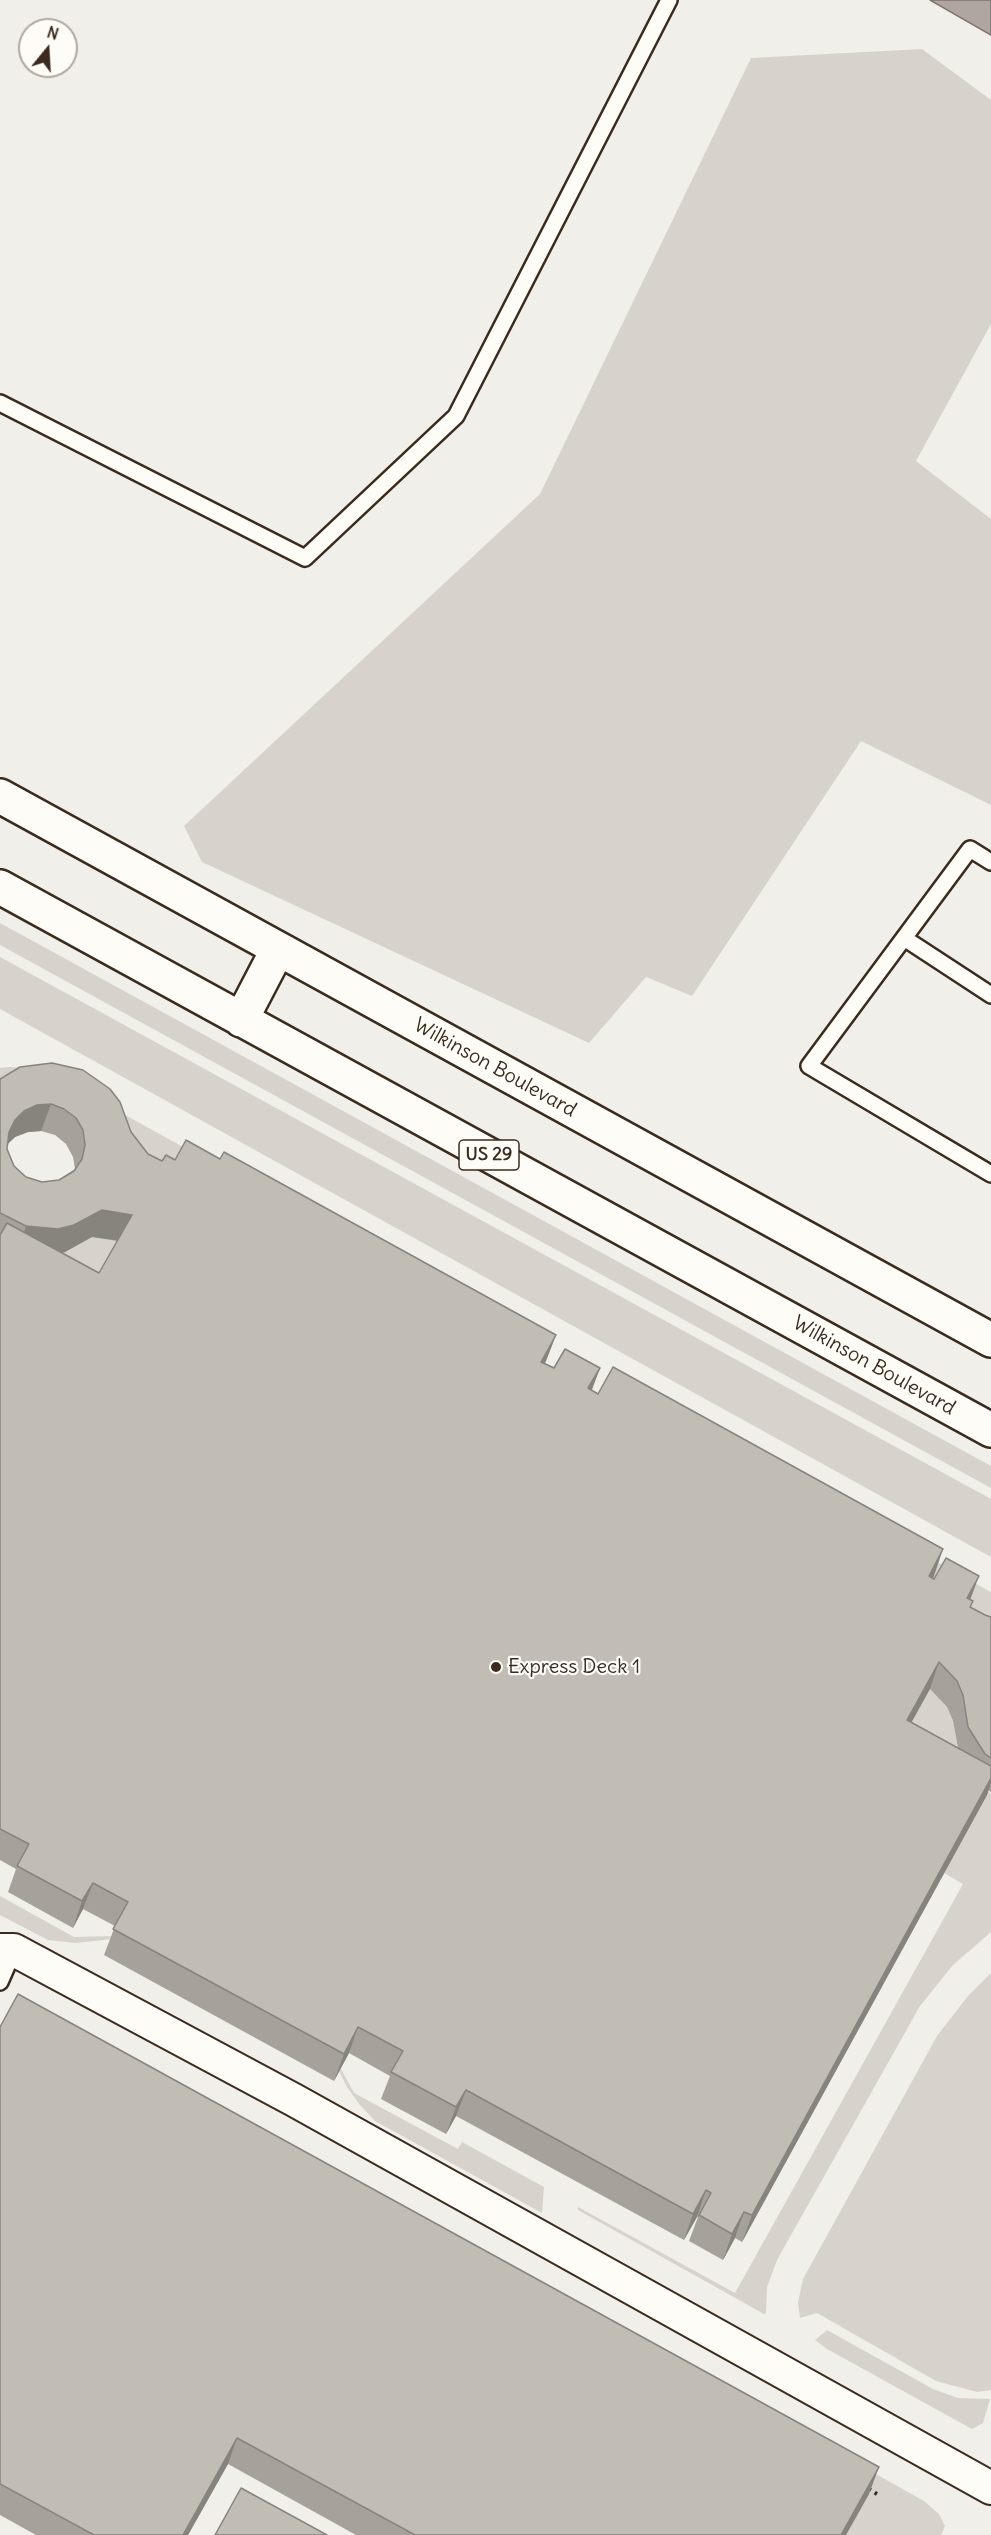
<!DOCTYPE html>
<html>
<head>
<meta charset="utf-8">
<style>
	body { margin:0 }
	#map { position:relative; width:991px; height:2535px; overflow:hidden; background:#f1efea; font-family:Delius,sans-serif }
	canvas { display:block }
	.north { position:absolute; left:18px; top:18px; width:60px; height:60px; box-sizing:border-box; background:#fdfcf7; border:2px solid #afa8a0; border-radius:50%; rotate:18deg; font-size:16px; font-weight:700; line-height:24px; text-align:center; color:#3b2a1e }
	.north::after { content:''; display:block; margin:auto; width:21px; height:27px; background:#3b2a1e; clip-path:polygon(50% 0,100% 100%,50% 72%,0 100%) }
</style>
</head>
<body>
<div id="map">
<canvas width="991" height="2535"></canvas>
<div class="north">N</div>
</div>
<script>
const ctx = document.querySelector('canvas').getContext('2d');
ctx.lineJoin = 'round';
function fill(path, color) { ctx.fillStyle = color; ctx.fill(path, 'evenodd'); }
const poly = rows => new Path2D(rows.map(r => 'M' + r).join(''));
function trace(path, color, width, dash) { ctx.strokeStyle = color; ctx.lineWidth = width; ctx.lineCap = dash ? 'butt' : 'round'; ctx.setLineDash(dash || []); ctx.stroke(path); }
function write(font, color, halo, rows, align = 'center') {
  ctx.font = font + ' Delius,sans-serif'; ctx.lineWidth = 4.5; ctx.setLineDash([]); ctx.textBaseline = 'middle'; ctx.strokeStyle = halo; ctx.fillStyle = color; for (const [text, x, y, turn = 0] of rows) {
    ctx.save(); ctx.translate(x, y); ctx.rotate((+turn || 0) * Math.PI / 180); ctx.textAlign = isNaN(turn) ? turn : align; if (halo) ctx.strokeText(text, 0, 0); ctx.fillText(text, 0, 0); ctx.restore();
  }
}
const green = poly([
	[922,49,991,100,991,324,916,461,991,519,991,805,861,741,692,996,646,977,589,1043,202,862,184,826,540,494,751,58],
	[0,923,991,1466,991,1488,0,945],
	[0,957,991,1499,991,1557,0,1009],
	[8,1067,32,1068,49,1073,261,1190,165,1186,0,1099,0,1068],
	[92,1237,122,1241,90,1300,0,1246,65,1252],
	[877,1529,991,1592,991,1646,937,1585],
	[930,1689,947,1707,953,1721,959,1754,991,1794,991,1932,953,1965,920,2006,777,2260,767,2287,766,2313,764,2314,578,2210,578,2207,735,2293,963,1884,944,1873,898,1747],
	[0,1896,74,1937,114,1936,112,1939,76,1943,48,1940,0,1915],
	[991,1973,991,2390,977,2392,936,2381,817,2313,800,2318,798,2303,803,2279,937,2036,968,1996],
	[341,2069,354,2093,458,2149,462,2142,544,2187,542,2213,375,2121,360,2105,347,2087,339,2071],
	[827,2330,933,2389,958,2398,990,2399,983,2423,972,2429,827,2349,815,2340],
	[726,2390,924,2501,939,2514,945,2526,941,2535,846,2535,869,2494]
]);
const water = poly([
	[930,0,991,0,991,35,930,0]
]);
const path = poly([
	[867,2488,877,2494]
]);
const service = poly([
	[0,403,305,558,456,416,669,0],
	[991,862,970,849,809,1066,991,1174],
	[904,938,991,995],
	[0,1982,14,1950]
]);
const minor = poly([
	[0,1950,14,1950,294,2100,991,2488]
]);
const primary = poly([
	[0,796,991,1340],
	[0,887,991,1430],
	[241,1020,278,949]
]);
const wall = poly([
	[0,1079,131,1132,148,1154,162,1161,175,1160,220,1159,556,1335,545,1363,554,1368,600,1368,592,1390,934,1576,932,1578,971,1600,971,1608,985,1615,991,1617,991,1792,988,1790,987,1795,742,2242,735,2238,723,2260,689,2241,698,2217,697,2217,684,2240,456,2116,446,2134,381,2099,390,2076,349,2053,334,2081,104,1955,115,1926,83,1909,73,1928,8,1892,16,1869,0,1860],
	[41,1131,55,1135,66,1144,73,1157,75,1169,59,1180,42,1182,26,1177,14,1166,7,1149,8,1144,15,1137,28,1132],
	[92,1237,117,1241,99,1273,62,1253,65,1252],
	[930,1689,947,1707,953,1721,958,1748,911,1722],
	[0,2027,869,2494,846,2535,356,2535,228,2464,188,2535,36,2535,0,2515]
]);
const shadedWall = poly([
	[51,1104,41,1131,28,1132,15,1137,5,1146,9,1132,15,1120,24,1111,37,1105],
	[102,1210,132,1215,122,1241,92,1237,65,1252,49,1255,17,1253,26,1226],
	[556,1335,546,1361,531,1388,541,1362],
	[600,1368,590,1394,588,1388],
	[943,1549,934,1576,919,1603,929,1576],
	[979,1576,969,1603,967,1598],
	[939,1662,930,1689,898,1747,907,1720],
	[991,1778,991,1783,987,1795,742,2242,752,2215],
	[93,1883,83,1909,73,1928,82,1901],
	[358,2027,349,2053,334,2081,344,2054],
	[466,2090,456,2116,446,2134,456,2107],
	[706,2190,697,2217,684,2240,693,2214],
	[744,2212,735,2238,723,2260,732,2234],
	[237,2438,228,2464,188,2535,183,2535],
	[879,2467,869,2494,846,2535,841,2535]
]);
const building = poly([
	[52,1063,83,1070,110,1089,120,1102,131,1132,148,1154,162,1161,166,1155,175,1160,186,1140,220,1159,224,1152,556,1335,541,1362,554,1368,565,1349,600,1368,588,1388,598,1394,613,1367,943,1549,929,1576,934,1579,946,1558,979,1576,967,1598,973,1601,970,1607,985,1615,991,1617,991,1758,985,1754,968,1727,963,1695,957,1681,939,1662,907,1720,991,1766,991,1778,752,2215,744,2212,732,2234,699,2215,711,2193,706,2190,693,2214,466,2090,456,2107,391,2072,403,2051,358,2027,344,2054,113,1929,128,1902,93,1883,82,1901,17,1866,29,1844,0,1829,0,1235,7,1223,99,1273,132,1215,102,1210,74,1225,58,1229,26,1226,0,1213,0,1079,20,1067,52,1063],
	[51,1104,64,1109,76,1118,83,1130,85,1145,82,1159,74,1171,59,1180,42,1182,26,1177,14,1166,7,1149,9,1132,15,1120,24,1111,37,1105,51,1104],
	[18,1994,879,2467,841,2535,415,2535,237,2438,183,2535,94,2535,0,2484,0,2027,18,1994],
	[241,2488,327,2535,215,2535,241,2488]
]);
const markers = [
	[496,1667,6,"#3b2a1e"]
];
const shields = [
	[489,1155,60]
];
const shieldNames = [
	["US 29",489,1155]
];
const streetNames = [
	["Wilkinson Boulevard",495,1068,29],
	["Wilkinson Boulevard",874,1366,29]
];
const poiNames = [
	["Express Deck 1",508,1667]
];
fill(green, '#d7d2cc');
fill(water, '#aea69f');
trace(water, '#80746b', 1.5);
trace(service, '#3b2a1e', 20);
trace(minor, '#3b2a1e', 36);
trace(primary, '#3b2a1e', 38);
trace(path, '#3b2a1e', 4, [4.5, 4.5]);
trace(service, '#fdfcf7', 15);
trace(minor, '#fdfcf7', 32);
trace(primary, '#fdfcf7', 33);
fill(wall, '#a6a29b');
fill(shadedWall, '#87847e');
fill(building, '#c1bcb4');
trace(building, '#87847e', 1.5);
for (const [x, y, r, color] of markers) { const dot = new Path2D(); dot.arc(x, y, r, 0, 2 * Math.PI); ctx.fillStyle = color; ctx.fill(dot); trace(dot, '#fdfcf7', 2); }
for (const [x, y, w] of shields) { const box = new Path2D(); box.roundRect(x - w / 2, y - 15, w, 30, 4.5); ctx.fillStyle = '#fdfcf7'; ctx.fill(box); trace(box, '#3b2a1e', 1.5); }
write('bold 18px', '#3b2a1e', null, shieldNames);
write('20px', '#3b2a1e', '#fdfcf7', streetNames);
write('20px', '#3b2a1e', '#fdfcf7', poiNames, 'left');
</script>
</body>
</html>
